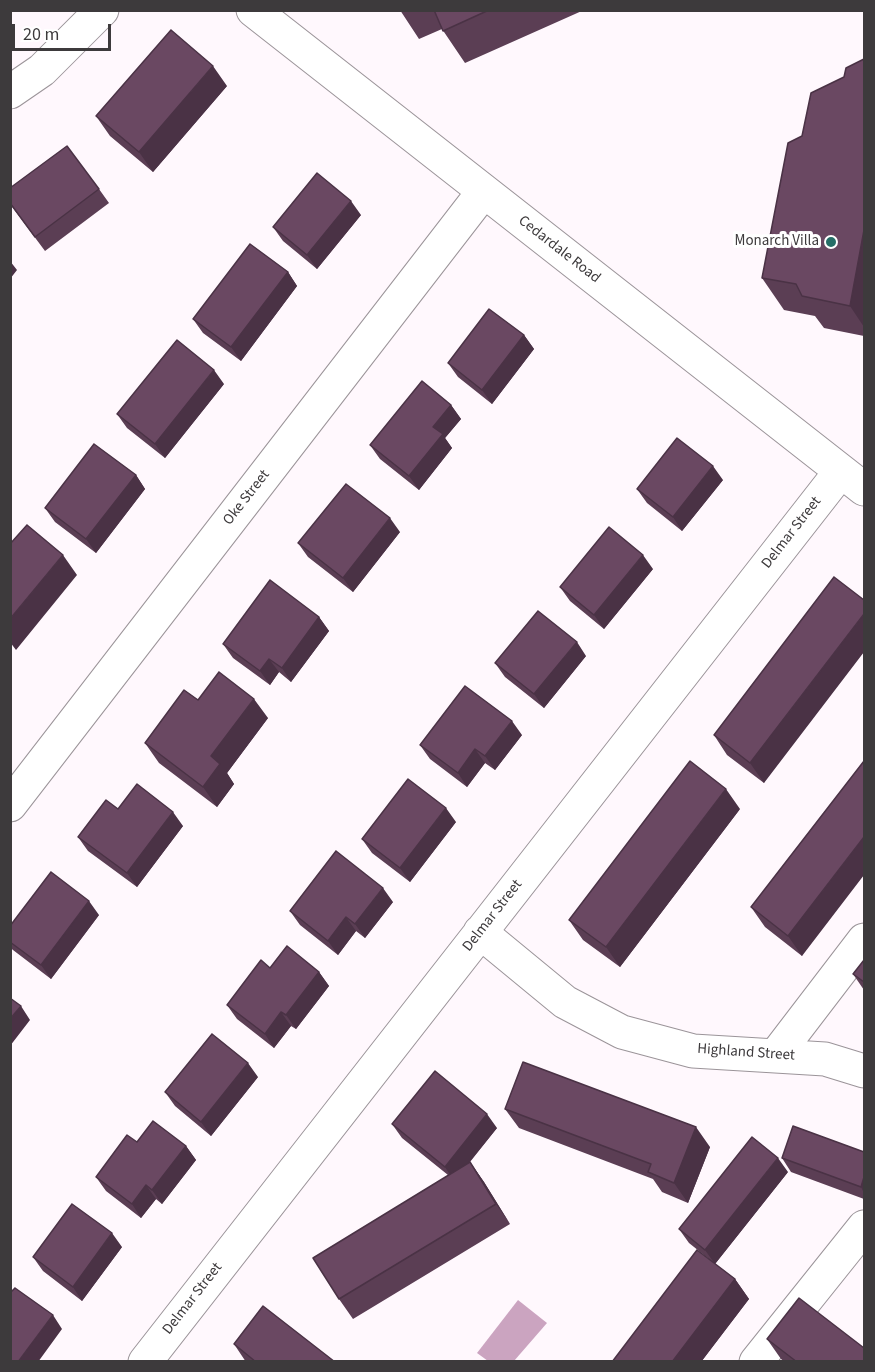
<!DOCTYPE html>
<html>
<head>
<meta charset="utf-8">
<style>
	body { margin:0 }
	#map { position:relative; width:875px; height:1372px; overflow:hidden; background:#fff8fd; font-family:"Source Sans 3",sans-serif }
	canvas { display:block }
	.frame { position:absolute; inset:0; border:12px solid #3d3a3c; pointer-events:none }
	.scale { position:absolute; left:12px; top:24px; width:99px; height:27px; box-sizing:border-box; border:3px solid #3d3a3c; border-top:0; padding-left:8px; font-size:18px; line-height:21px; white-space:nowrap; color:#3d3a3c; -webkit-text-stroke:4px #fff; paint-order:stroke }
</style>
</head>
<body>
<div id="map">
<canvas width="875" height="1372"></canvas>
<div class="frame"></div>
<div class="scale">20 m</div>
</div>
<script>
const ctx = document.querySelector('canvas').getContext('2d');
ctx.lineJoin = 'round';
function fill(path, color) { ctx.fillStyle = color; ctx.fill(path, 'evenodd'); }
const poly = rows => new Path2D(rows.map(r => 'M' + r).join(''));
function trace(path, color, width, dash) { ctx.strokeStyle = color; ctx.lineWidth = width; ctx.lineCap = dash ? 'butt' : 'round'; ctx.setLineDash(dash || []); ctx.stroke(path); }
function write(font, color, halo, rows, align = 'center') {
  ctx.font = font + ' "Source Sans 3",sans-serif'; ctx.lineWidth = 6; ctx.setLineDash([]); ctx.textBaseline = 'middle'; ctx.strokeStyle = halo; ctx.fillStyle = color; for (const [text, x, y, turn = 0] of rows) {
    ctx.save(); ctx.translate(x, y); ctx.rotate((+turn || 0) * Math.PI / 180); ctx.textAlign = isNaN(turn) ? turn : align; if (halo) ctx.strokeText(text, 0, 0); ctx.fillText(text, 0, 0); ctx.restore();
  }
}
const water = poly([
	[518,1300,547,1323,514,1361,488,1361,477,1353]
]);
const minor = poly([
	[253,10,864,489],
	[10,92,42,70,102,10],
	[10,805,484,191],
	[480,932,565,1002,622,1032,693,1051,825,1059,864,1071],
	[776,1055,864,940],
	[145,1362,841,471],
	[756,1362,864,1227]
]);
const wall = poly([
	[400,10,584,10,465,63,442,29,419,39],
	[864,59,864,336,824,328,815,316,784,310,762,278,802,136,844,77],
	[227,86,153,172,110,136,96,116],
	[10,188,99,189,109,203,45,251,10,204],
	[361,215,317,269,283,241,273,227],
	[288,272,297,286,241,361,203,333,193,319],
	[524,335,534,349,492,404,458,377,448,363],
	[224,384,165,458,127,428,117,414],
	[451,405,461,419,445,438,452,448,419,490,380,459,370,445],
	[136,475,145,489,96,553,55,522,45,508],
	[723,480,682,531,647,503,637,489],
	[400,532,353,592,308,557,298,543],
	[653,569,604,629,570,601,560,587],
	[834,577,764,783,727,755,714,735],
	[319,617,329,631,291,682,279,672,270,685,233,658,223,644],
	[586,656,544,708,505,677,495,663],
	[198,700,268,718,227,773,234,784,217,807,159,763,145,743],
	[522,735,495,770,485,763,467,787,430,759,420,745],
	[864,761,802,956,765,927,751,907],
	[118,809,183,826,137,887,88,851,78,837],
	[740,809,620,967,583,940,569,920],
	[456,822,410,882,372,853,362,839],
	[393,902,365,938,356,931,338,955,300,925,290,911],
	[99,915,51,979,13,950,10,947,10,926],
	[864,960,864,990,853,974],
	[270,968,319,972,329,986,296,1029,291,1026,274,1048,237,1019,227,1005],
	[258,1077,211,1136,175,1106,165,1092],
	[505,1109,710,1147,688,1203,662,1192,653,1179,519,1128],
	[392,1124,497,1128,470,1162,484,1182,510,1224,353,1319,339,1299,448,1175,402,1138],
	[137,1142,186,1146,196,1160,162,1204,156,1199,141,1218,106,1191,96,1177],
	[864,1152,864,1199,791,1172,782,1158],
	[788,1172,715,1264,735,1279,749,1299,701,1362,612,1362,709,1259,689,1243,679,1229],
	[122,1247,82,1301,43,1271,33,1257],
	[767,1339,864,1362,785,1362,781,1359],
	[234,1344,335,1362,246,1362]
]);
const shadedWall = poly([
	[213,66,227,86,153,172,139,152],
	[351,201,361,215,317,269,307,255],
	[864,230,864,327,850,306],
	[10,261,17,270,10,279],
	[288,272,297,286,241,361,231,347],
	[524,335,534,349,492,404,482,390],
	[214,370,224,384,165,458,155,444],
	[451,405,461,419,445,438,452,448,419,490,409,476,433,427],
	[713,466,723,480,682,531,673,517],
	[136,475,145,489,96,553,86,539],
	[390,518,400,532,353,592,343,578],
	[63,555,77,575,16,650,10,642,10,619],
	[643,555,653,569,604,629,594,615],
	[864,614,864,652,764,783,750,763],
	[319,617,329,631,291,682,282,668],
	[577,642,586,656,544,708,534,694],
	[269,659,279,672,270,685,260,671],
	[254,699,268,718,227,773,234,784,217,807,203,787,211,756],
	[512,721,522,735,495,770,485,756],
	[475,749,485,763,467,787,458,773],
	[726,789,740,809,620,967,606,947],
	[446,808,456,822,410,882,400,868],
	[173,812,183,826,137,887,127,873],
	[864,837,864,875,802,956,788,936],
	[383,888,393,902,365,938,355,924],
	[89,901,99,915,51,979,41,965],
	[346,917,356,931,338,955,328,941],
	[319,972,329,986,296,1029,286,1015],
	[21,1006,30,1020,10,1046,10,1019],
	[281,1012,291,1026,274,1048,265,1034],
	[248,1063,258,1077,211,1136,201,1122],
	[487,1114,497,1128,454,1181,445,1167],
	[696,1127,710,1147,688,1203,674,1183],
	[186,1146,196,1160,162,1204,152,1190],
	[778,1158,788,1172,715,1264,705,1250],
	[470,1162,484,1182,510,1224,496,1204],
	[864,1177,864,1193,861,1187],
	[146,1185,156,1199,141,1218,132,1204],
	[112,1233,122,1247,82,1301,73,1287],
	[735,1279,749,1299,701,1362,672,1362],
	[53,1315,62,1329,38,1362,18,1362]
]);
const building = poly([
	[434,10,489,10,443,31,434,10],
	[171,30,213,66,139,152,96,116,171,30],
	[864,59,864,230,850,306,802,296,796,284,762,278,788,143,802,136,811,93,844,77,846,68,864,59],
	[67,146,99,189,35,237,10,203,10,188,67,146],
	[317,173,351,201,307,255,273,227,317,173],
	[250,244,288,272,231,347,193,319,250,244],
	[489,309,524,335,482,390,448,363,489,309],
	[177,340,214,370,155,444,117,414,177,340],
	[422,381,451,405,433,427,443,434,409,476,370,445,422,381],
	[677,438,713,466,673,517,637,489,677,438],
	[94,444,136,475,86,539,45,508,94,444],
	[346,484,390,518,343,578,298,543,346,484],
	[27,525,63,555,10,619,10,544,27,525],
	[609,527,643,555,594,615,560,587,609,527],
	[834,577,864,600,864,614,750,763,714,735,834,577],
	[270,580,319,617,282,668,269,659,260,671,223,644,270,580],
	[538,611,577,642,534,694,495,663,538,611],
	[219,672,254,699,211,756,220,764,203,787,145,743,184,690,198,700,219,672],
	[465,686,512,721,485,756,475,749,458,773,420,745,465,686],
	[690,761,726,789,606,947,569,920,690,761],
	[864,761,864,837,788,936,751,907,864,761],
	[408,779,446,808,400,868,362,839,408,779],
	[137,784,173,812,127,873,78,837,106,800,118,809,137,784],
	[336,851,383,888,355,924,346,917,328,941,290,911,336,851],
	[51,872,89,901,41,965,10,942,10,926,51,872],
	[287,946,319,972,286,1015,281,1012,265,1034,227,1005,261,960,270,968,287,946],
	[864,960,864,982,853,974,864,960],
	[10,998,21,1006,10,1019,10,998],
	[212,1034,248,1063,201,1122,165,1092,212,1034],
	[523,1062,696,1127,674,1183,648,1172,651,1164,505,1109,523,1062],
	[435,1071,487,1114,445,1167,392,1124,435,1071],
	[153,1121,186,1146,152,1190,146,1185,132,1204,96,1177,127,1135,137,1142,153,1121],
	[793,1126,864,1152,864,1177,861,1187,782,1158,793,1126],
	[752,1137,778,1158,705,1250,679,1229,752,1137],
	[470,1162,496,1204,339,1299,313,1258,470,1162],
	[72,1204,112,1233,73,1287,33,1257,72,1204],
	[697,1250,735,1279,672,1362,612,1362,697,1250],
	[15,1288,53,1315,18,1362,10,1362,10,1293,15,1288],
	[799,1298,864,1348,864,1362,797,1362,767,1339,799,1298],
	[263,1306,335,1362,256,1362,234,1344,263,1306]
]);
const markers = [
	[831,242,6,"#256e67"]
];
const poiNames = [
	["Monarch Villa",819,242]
];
const streetNames = [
	["Cedardale Road",559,250,38],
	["Oke Street",247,498,-52],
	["Delmar Street",792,533,-52],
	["Delmar Street",493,916,-52],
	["Highland Street",746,1053,4],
	["Delmar Street",193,1299,-52]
];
fill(water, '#cba4c0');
trace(minor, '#9b9499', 35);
trace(minor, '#fff', 33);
fill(wall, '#5b3e54');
fill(shadedWall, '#4a3245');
fill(building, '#6a4862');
trace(building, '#4a3245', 1.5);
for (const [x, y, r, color] of markers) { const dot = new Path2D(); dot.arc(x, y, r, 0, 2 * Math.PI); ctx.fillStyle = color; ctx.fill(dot); trace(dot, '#fff', 2); }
write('15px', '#3d3a3c', '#fff', poiNames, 'right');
write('15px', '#3d3a3c', '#fff', streetNames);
</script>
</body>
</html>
